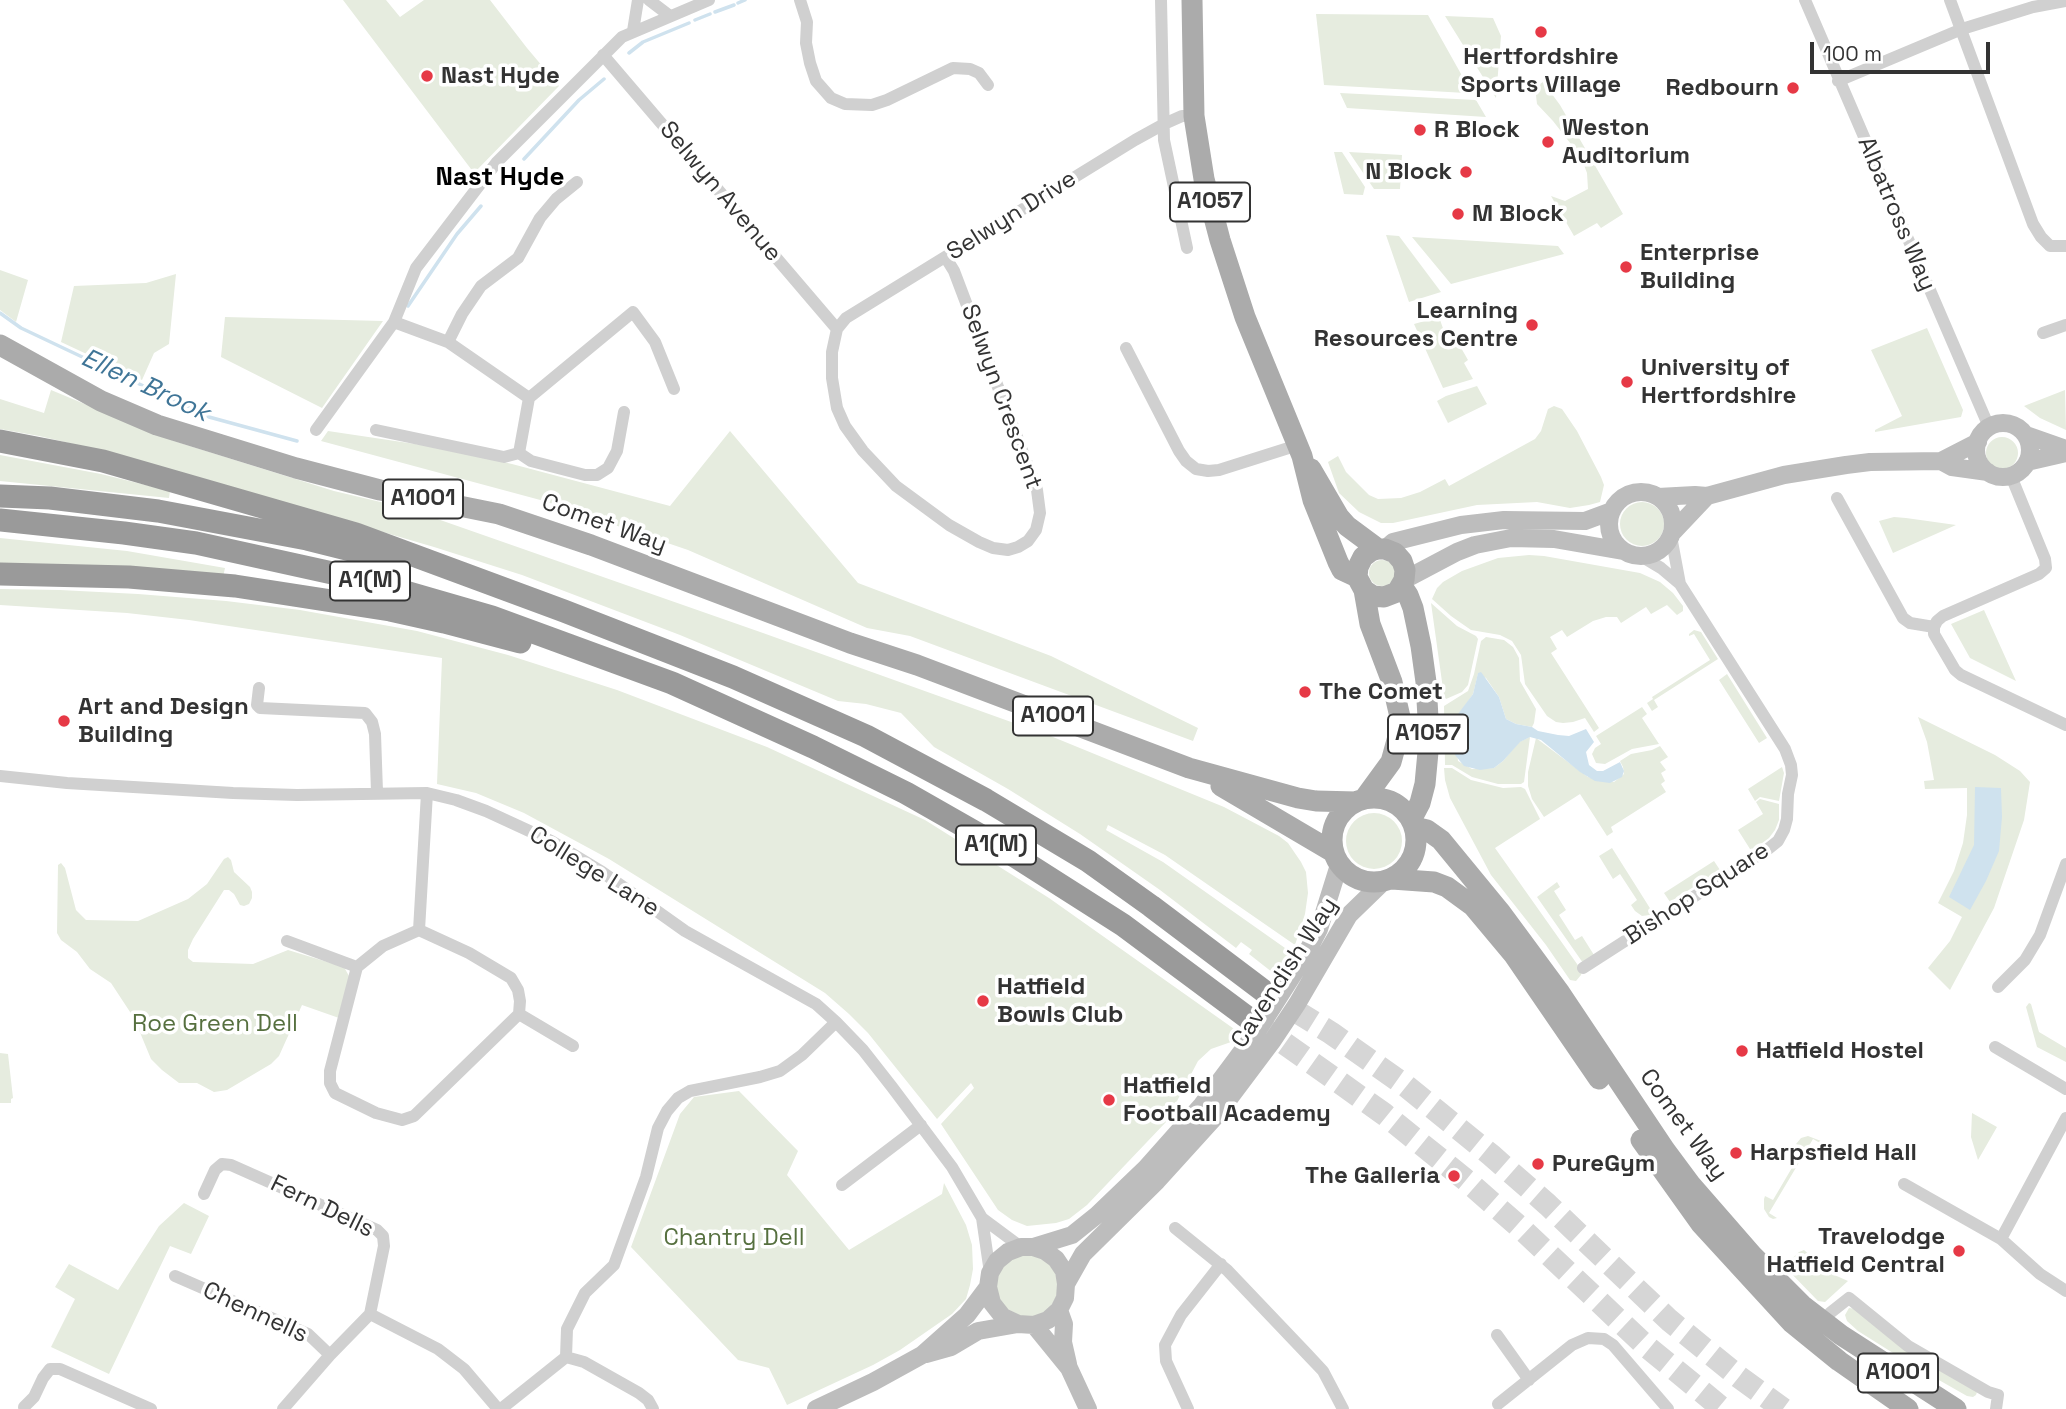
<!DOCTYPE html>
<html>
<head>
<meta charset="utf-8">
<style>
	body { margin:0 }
	#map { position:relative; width:2066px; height:1409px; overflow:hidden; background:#fff; font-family:"Space Grotesk",sans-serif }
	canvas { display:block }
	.scale { position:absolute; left:1810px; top:42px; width:180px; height:32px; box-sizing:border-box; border:4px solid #333; border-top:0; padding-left:9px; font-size:21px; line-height:24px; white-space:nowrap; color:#333; -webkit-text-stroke:5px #fff; paint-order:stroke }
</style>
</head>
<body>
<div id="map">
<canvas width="2066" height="1409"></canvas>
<div class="scale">100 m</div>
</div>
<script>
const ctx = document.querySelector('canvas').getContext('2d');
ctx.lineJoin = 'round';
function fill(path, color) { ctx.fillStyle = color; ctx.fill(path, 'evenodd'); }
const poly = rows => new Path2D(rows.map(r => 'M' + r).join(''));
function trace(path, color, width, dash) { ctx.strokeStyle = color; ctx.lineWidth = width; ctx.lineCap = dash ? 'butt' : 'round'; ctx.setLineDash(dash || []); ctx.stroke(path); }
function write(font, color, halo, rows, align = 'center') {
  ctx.font = font + ' "Space Grotesk",sans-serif'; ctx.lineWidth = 7; ctx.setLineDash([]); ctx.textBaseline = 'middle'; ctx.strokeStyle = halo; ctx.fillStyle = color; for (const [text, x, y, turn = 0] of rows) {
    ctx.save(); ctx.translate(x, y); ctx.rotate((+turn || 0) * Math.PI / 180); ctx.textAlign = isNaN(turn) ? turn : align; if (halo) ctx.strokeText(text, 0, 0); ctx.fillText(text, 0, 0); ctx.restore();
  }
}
const green = poly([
	[343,0,386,0,400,17,424,0,490,0,527,48,559,86,474,173],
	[1316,14,1428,15,1470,90,1466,93,1324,85],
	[1445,16,1493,18,1501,36,1496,98],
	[1543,82,1560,105,1623,214,1601,228,1597,223,1574,236,1551,196,1565,201,1588,189,1587,173,1581,157,1553,121,1537,104,1535,87],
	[1340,93,1476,100,1486,117,1347,108],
	[1334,152,1342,152,1365,187,1363,195,1344,194],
	[1349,152,1402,155,1400,189,1374,189],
	[1386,235,1399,236,1441,292,1409,302],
	[1412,237,1558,246,1564,254,1451,284],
	[0,270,28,280,16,322,0,310],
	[176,274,169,344,154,353,142,380,61,342,74,286,146,283],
	[225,317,383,321,322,408,221,357],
	[1439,317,1445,334,1452,332,1468,360,1464,363,1473,379,1443,388,1414,324],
	[1927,328,1963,410,1961,417,1875,432,1875,430,1902,416,1871,350],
	[1477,386,1487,404,1448,423,1437,401,1446,396],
	[51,390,174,441,334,491,406,508,763,633,1053,737,1224,807,1279,836,1288,843,1301,862,1306,872,1308,893,1305,914,1295,945,1165,855,1108,825,1106,830,1163,862,1285,948,1289,956,1277,976,1249,954,1252,950,1241,942,1236,948,1160,890,1080,834,1008,789,934,747,901,713,866,704,838,701,680,635,522,575,434,547,116,454,39,436,0,429,0,399,44,413],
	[2065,390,2066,430,2040,418,2024,406],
	[1554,406,1562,409,1577,431,1601,477,1604,485,1600,502,1589,505,1570,508,1537,502,1477,505,1393,523,1381,523,1359,512,1339,493,1328,462,1338,456,1346,472,1369,495,1378,499,1401,498,1420,492,1445,479,1449,486,1535,439,1541,431,1548,409],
	[328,431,442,448,512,464,670,506,730,431,858,583,1051,656,1198,728,1193,741,910,636,867,628,688,550,544,501,321,441],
	'1986 453a16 16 0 1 1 32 0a16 16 0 1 1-32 0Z',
	[0,455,101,474,170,491,169,498,0,481],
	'1620 524a22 22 0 1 1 44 0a22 22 0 1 1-44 0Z',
	[1894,517,1906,518,1956,525,1893,553,1879,521],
	[0,538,127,551,225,568,223,577,0,566],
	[1529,555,1544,556,1640,573,1660,582,1673,593,1683,606,1683,611,1677,615,1667,605,1651,614,1646,607,1621,623,1617,617,1606,617,1593,621,1567,637,1562,630,1550,637,1557,649,1551,653,1599,728,1594,732,1585,718,1573,722,1563,723,1556,722,1547,716,1525,684,1521,655,1512,641,1500,635,1471,630,1451,616,1432,599,1437,588,1443,582,1462,571,1498,558],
	'1369 573a13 13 0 1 1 26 0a13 13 0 1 1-26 0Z',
	[0,589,60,590,138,594,226,601,300,610,417,631,508,655,617,690,767,747,925,820,1049,898,1237,1031,1231,1042,1211,1049,1198,1061,1166,1122,1087,1205,1069,1219,1056,1223,1027,1226,1012,1220,998,1210,941,1124,974,1088,971,1083,937,1119,868,1033,849,1014,825,993,609,859,524,813,476,793,437,784,442,658,189,620,127,613,0,605],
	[1431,603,1457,626,1476,636,1478,639,1468,685,1462,692,1446,699,1444,696],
	[1984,610,2016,681,1970,658,1951,624],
	[1694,630,1701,632,1718,659,1654,700,1658,707,1652,711,1647,703,1653,699,1652,697,1710,660,1694,634,1689,636,1689,634],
	[1486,637,1504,640,1513,647,1519,658,1520,681,1536,709,1534,723,1532,727,1516,724,1506,719,1499,697,1486,678,1478,674,1473,694,1454,722,1458,761,1472,769,1494,768,1503,761,1519,742,1530,737,1524,782,1521,784,1498,784,1472,777,1452,765,1445,765,1444,706,1468,691,1474,674,1481,641],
	[1727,674,1767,738,1759,743,1719,680],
	[1642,707,1647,714,1642,718,1659,744,1632,749,1605,764,1596,763,1592,754,1595,748,1601,744,1596,736],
	[1918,717,1995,755,2020,771,2030,782,2024,820,1994,908,1950,990,1928,968,1950,941,1962,917,1938,903,1954,871,1963,843,1967,815,1967,788,1925,789,1924,781,1934,780,1927,742],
	[1536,738,1588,777,1614,782,1624,774,1623,767,1620,761,1631,754,1652,750,1660,746,1668,757,1660,762,1666,770,1661,773,1665,781,1661,784,1666,792,1611,827,1613,832,1607,836,1580,794,1544,817,1532,799,1528,786,1528,772],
	[1782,767,1784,773,1779,801,1760,797,1755,801,1748,789],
	[1444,768,1452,768,1471,780,1503,788,1521,787,1525,789,1540,819,1495,848,1582,971,1581,975,1576,981,1570,980,1546,945,1491,875,1450,798,1445,780],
	[1760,799,1779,804,1779,820,1775,830,1769,838,1754,849,1750,849,1738,830,1763,814,1756,802],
	'1346 841a28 28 0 1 1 56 0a28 28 0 1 1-56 0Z',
	[1612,848,1653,913,1650,915,1642,916,1635,911,1631,905,1637,900,1620,874,1613,879,1599,856],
	[228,857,231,860,234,872,250,887,252,892,252,898,249,904,244,906,240,905,234,894,229,890,224,890,193,939,188,950,188,958,193,962,253,964,288,950,344,967,349,976,339,1018,302,1005,279,1056,271,1064,227,1090,214,1092,197,1083,179,1083,162,1070,151,1059,134,1018,111,983,90,969,77,952,61,940,57,933,58,865,61,863,65,868,76,910,86,920,138,921,188,899,207,884,224,859],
	[1714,861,1720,870,1670,902,1664,893],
	[1557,882,1560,887,1554,891,1566,910,1559,915,1575,940,1582,936,1594,955,1583,963,1537,897],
	[2029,1003,2031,1004,2039,1032,2066,1048,2066,1062,2037,1047,2026,1007],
	[0,1053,8,1054,13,1098,11,1099,11,1103,0,1103],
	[739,1091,798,1151,787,1175,849,1250,942,1194,944,1183,966,1225,972,1245,973,1269,970,1285,966,1299,952,1314,900,1350,873,1365,787,1405,769,1368,738,1360,631,1247,680,1114,694,1097],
	[1972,1113,1997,1127,1978,1160,1971,1137],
	[1808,1136,1821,1141,1820,1143,1813,1139,1769,1213,1777,1218,1773,1219,1769,1217,1764,1209,1764,1199,1765,1196,1773,1200,1803,1149,1796,1144,1801,1138],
	[184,1203,209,1216,191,1254,170,1246,109,1374,51,1347,75,1299,55,1287,69,1264,118,1290,159,1226],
	[1804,1250,1830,1273,1848,1281,1825,1302,1818,1301,1784,1266,1799,1252],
	'996 1286a31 31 0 1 1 62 0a31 31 0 1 1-62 0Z',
	[1849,1308,1856,1309,1977,1392,1976,1395,1973,1397,1967,1396,1909,1363,1858,1331,1847,1321,1845,1315]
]);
const water = poly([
	[1481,672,1499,697,1506,719,1516,724,1532,727,1538,731,1558,735,1569,736,1586,729,1594,742,1586,752,1589,765,1597,771,1603,771,1620,762,1624,771,1622,777,1610,783,1595,781,1580,772,1541,740,1530,737,1520,742,1503,761,1494,768,1480,770,1464,766,1455,755,1452,729,1458,714,1473,694,1478,673],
	[1975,787,2001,788,2002,817,1999,851,1986,881,1970,910,1949,897,1974,845]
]);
const stream = poly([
	[738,3,745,0],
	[715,12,734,5],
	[695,20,710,14],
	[629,53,643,42,689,23],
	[524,159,579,100,604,79],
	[408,306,457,234,481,206],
	[0,313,21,328,209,417,297,441]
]);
const highwayTunnel = poly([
	[1265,992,1331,1033,1406,1086,1491,1155,1548,1205,1669,1320,1739,1377,1783,1409],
	[1257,1024,1384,1114,1467,1181,1524,1231,1646,1346,1723,1409]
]);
const street = poly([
	[649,0,670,16],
	[800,0,807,22,806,43,810,63,816,81,831,98,845,104,872,105,887,100,953,68,970,69,979,73,988,85],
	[1161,0,1164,140,1187,248],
	[1805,0,1989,427],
	[1950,0,2033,224,2041,237,2050,246,2066,246],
	[633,31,638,0],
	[603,55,837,329],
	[1838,81,1962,29,2033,7,2066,1],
	[946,258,954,271,1037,490,1040,513,1036,530,1028,541,1018,547,1008,550,993,548,979,542,949,525,896,486,863,451,845,426,837,408,832,378,832,352,837,329,846,318,1135,140,1164,124,1182,116,1194,116],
	[394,322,448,342,529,398,519,453,531,461,585,475,597,475,608,468,617,451,624,412],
	[2043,333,2066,325],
	[448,342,462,314,481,286,518,258,540,218,556,199,577,182],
	[1126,348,1179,451,1186,461,1196,469,1208,471,1219,470,1298,445],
	[529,398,633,312,655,342,674,389],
	[316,430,394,322,416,268,497,162,622,37,709,0],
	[376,430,504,457,519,453],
	[2011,476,2045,559,2046,568,2039,574,1943,616,1937,621,1934,627,1934,634,1955,670,1961,675,2066,725],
	[1837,498,1903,618,1910,623,1934,627],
	[1671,536,1680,584],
	[259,688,257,705,260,708,365,713,372,722,375,734,377,792],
	[0,776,67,783,233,793,297,795,427,793,456,800,486,811,551,841,602,872,685,931,816,1004,836,1022,863,1050,892,1087,952,1167,982,1218,990,1273],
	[419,930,427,793],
	[287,941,357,967],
	[1583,968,1768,849,1778,841,1784,830,1787,819,1788,794,1792,775,1791,765,1785,749,1680,584,1661,568,1641,556],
	[1998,987,2025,960,2040,935,2066,864],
	[519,1014,414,1116,402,1120,376,1113,335,1093,330,1083,330,1071,357,967,383,946,419,930,469,953,511,978,518,990,520,1001,519,1014,573,1046],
	[1995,1047,2066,1089],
	[1904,1184,2001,1239,2040,1274,2066,1291],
	[842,1185,921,1125],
	[204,1194,215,1170,222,1164,231,1165,377,1230,383,1236,384,1246,370,1314],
	[982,1218,1021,1247],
	[1175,1228,1227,1270,1307,1354,1323,1371,1343,1409],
	[2001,1239,2066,1118],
	[175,1276,308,1334,330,1355],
	[1825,1323,1830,1313,1849,1298,1908,1346,1988,1392,1998,1395,1996,1409],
	[1497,1335,1529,1380],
	[566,1357,584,1362,639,1393,648,1400,653,1409],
	[1498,1404,1572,1345,1588,1338,1604,1339,1613,1345,1668,1409],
	[24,1407,34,1397,43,1378,50,1369,60,1369,151,1409],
	[283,1409,330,1355,370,1314,438,1349,464,1369,498,1409],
	[501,1409,566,1357,567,1329,585,1293,614,1265,646,1177,658,1128,667,1111,678,1098,690,1091,760,1077,780,1071,802,1055,836,1022],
	[1188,1409,1166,1361,1165,1345,1181,1315,1221,1264]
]);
const secondary = poly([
	'1976 450a27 27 0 1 1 54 0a27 27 0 1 1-54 0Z',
	[2026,435,2066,449],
	[1941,461,1952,467,1988,472],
	[2027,462,2066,453],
	'1609 524a32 32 0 1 1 64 0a32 32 0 1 1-64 0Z',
	[1658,497,1695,495,1707,496,1784,475,1846,465,1870,462,1941,461,1978,442],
	[1672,533,1707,496],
	[1385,549,1393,542,1461,525,1504,520,1585,521,1612,511],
	[1404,580,1457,552,1475,545,1511,538,1554,539,1623,551],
	[1033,1247,1045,1251,1056,1259,1064,1271,1066,1284,1065,1298,1059,1310,1048,1320,1034,1325,1018,1324,1003,1317,992,1303,988,1287,990,1273,997,1261,1008,1252,1021,1247,1033,1247,1072,1235,1097,1215,1146,1168,1202,1105,1258,1030,1305,956,1319,929,1339,865],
	[1066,1284,1083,1254,1157,1181,1216,1116,1273,1040,1297,1004,1349,915,1383,882],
	[1059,1310,1064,1324,1063,1342,1068,1364],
	[1034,1325,1069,1368,1088,1409],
	[926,1354,951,1347,978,1331,1018,1324],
	[816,1409,873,1382,922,1355,967,1315,988,1287]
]);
const primary = poly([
	[1192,0,1194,116,1204,179,1220,240,1245,317,1302,456,1313,500,1338,562,1342,570,1357,577],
	[0,345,101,401,157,425,296,468,380,490,499,514,591,545,850,643,917,665,1189,768,1298,798,1316,801,1356,802],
	[1311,469,1339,517,1347,526,1378,549],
	[1402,586,1408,595,1413,608,1421,646,1426,682,1428,718,1428,752,1425,784,1420,803,1411,820],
	[1364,590,1373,596,1384,597,1397,592,1404,580,1405,570,1402,561,1395,553,1385,549,1378,549,1371,551,1363,557,1358,567,1357,577,1364,590,1370,624,1392,682,1400,717,1399,733,1391,762,1364,799],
	[1221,786,1333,852],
	'1332 840a42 42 0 1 1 84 0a42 42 0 1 1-84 0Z',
	[1414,827,1427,830,1441,840,1501,913,1560,993,1665,1150,1691,1185,1752,1255,1802,1305,1841,1335,1956,1409],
	[1392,879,1434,882,1447,887,1473,906,1514,955,1599,1079],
	[1641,1140,1701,1224,1791,1322,1839,1361,1908,1409]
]);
const highway = poly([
	[0,441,103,461,356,534,564,611,733,677,866,736,986,800,1088,861,1151,906,1265,992],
	[0,496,50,498,158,511,307,539,387,559],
	[0,520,124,533,196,543,364,580,492,617,672,683,813,747,906,793,999,846,1123,925,1248,1018],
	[0,574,129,577,235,586,390,610,444,622,520,642]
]);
const markers = [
	[1541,32,7,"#e63946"],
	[427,76,7,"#e63946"],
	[1793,88,7,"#e63946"],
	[1420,130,7,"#e63946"],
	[1548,142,7,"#e63946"],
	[1466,172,7,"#e63946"],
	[1458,214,7,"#e63946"],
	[1626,267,7,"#e63946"],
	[1532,325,7,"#e63946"],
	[1627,382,7,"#e63946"],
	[1305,692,7,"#e63946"],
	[64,721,7,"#e63946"],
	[983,1001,7,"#e63946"],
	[1742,1051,7,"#e63946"],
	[1109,1100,7,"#e63946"],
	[1736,1153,7,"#e63946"],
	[1538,1164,7,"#e63946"],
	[1454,1176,7,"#e63946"],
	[1959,1251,7,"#e63946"]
];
const shields = [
	[1210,202,80],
	[423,499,80],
	[370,581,80],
	[1053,716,80],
	[1428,734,80],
	[996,845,80],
	[1898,1373,80]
];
const shieldNames = [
	["A1057",1210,202],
	["A1001",423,499],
	["A1(M)",370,581],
	["A1001",1053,716],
	["A1057",1428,734],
	["A1(M)",996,845],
	["A1001",1898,1373]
];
const poiNames = [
	["Hertfordshire",1541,57,"center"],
	["Sports Village",1541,85,"center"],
	["Nast Hyde",441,76],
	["Redbourn",1779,88,"right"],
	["Weston",1562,128],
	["Auditorium",1562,156],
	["R Block",1434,130],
	["N Block",1452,172,"right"],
	["M Block",1472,214],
	["Enterprise",1640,253],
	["Building",1640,281],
	["Learning",1518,311,"right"],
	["Resources Centre",1518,339,"right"],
	["University of",1641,368],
	["Hertfordshire",1641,396],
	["The Comet",1319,692],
	["Art and Design",78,707],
	["Building",78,735],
	["Hatfield",997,987],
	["Bowls Club",997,1015],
	["Hatfield Hostel",1756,1051],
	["Hatfield",1123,1086],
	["Football Academy",1123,1114],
	["Harpsfield Hall",1750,1153],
	["PureGym",1552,1164],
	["The Galleria",1440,1176,"right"],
	["Travelodge",1945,1237,"right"],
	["Hatfield Central",1945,1265,"right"]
];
const streetNames = [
	["Selwyn Avenue",720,192,50],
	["Albatross Way",1896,214,67],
	["Selwyn Drive",1012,216,-32],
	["Selwyn Crescent",1001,397,70],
	["Comet Way",604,524,20],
	["College Lane",594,872,32],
	["Bishop Square",1697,894,-33],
	["Cavendish Way",1285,973,-57],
	["Comet Way",1683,1125,54],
	["Fern Dells",322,1207,26],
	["Chennells",255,1313,25]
];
const parkNames = [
	["Roe Green Dell",215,1024],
	["Chantry Dell",734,1238]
];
const neighbourhoodNames = [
	["Nast Hyde",500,178]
];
const waterNames = [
	["Ellen Brook",145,386,25]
];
fill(green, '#e6ecdf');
fill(water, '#cfe2ee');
trace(stream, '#cfe2ee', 3.5);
trace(highwayTunnel, '#d6d6d6', 23, [23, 11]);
trace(street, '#d0d0d0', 12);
trace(secondary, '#bdbdbd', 18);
trace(primary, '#ababab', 21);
trace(highway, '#9a9a9a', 23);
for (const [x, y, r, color] of markers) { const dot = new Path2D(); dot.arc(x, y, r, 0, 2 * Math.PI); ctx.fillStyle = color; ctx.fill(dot); trace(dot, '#fff', 2.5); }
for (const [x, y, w] of shields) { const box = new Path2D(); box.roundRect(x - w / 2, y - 19.5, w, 39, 5); ctx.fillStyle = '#fff'; ctx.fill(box); trace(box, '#333', 2); }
write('bold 23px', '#333', null, shieldNames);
write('bold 24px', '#333', '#fff', poiNames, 'left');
write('24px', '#333', '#fff', streetNames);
write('24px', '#56703f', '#fff', parkNames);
write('bold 26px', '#000', '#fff', neighbourhoodNames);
write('italic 26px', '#3f7597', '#fff', waterNames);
</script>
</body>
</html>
